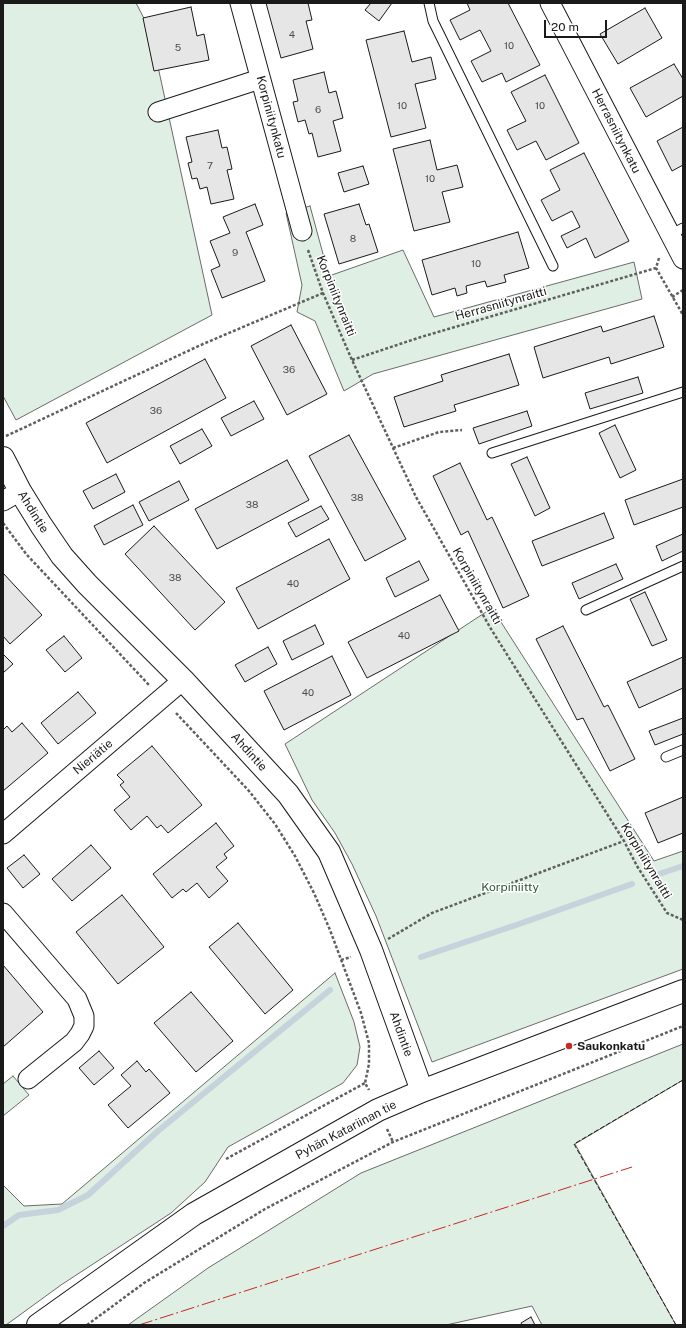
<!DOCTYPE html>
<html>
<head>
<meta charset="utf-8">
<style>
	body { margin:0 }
	#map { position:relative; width:686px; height:1328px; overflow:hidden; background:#fff; font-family:"Public Sans",sans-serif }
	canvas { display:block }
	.frame { position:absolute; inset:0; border:4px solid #1a1a1a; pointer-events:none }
	.scale { position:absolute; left:544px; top:20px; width:63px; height:18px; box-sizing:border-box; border:2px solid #1a1a1a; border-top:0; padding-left:5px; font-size:12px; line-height:14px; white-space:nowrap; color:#1a1a1a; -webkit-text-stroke:3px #fff; paint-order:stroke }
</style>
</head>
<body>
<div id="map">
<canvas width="686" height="1328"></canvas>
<div class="frame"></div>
<div class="scale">20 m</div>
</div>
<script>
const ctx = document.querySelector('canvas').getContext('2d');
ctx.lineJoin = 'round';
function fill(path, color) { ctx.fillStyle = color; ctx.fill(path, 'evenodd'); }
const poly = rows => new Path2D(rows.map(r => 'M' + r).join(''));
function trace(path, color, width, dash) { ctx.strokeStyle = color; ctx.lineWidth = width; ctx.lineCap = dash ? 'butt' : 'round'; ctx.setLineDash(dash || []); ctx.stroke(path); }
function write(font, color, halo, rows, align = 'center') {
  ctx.font = font + ' "Public Sans",sans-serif'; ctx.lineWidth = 3; ctx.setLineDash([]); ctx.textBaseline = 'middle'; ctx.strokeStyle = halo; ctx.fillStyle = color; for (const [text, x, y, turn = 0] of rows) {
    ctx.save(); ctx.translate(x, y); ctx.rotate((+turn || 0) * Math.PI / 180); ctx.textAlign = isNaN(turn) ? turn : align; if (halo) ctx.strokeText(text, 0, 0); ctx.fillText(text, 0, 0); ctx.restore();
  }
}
const green = poly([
	[3,3,136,3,150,30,212,315,16,420,3,396,3,3],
	[310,206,329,276,403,250,434,317,634,262,642,299,373,374,344,391,315,321,297,312,302,285,286,213,310,206],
	[492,608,654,861,683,851,683,969,432,1062,376,916,352,864,335,833,312,800,285,744,492,608],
	[335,973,354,1022,360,1047,357,1065,343,1083,228,1147,205,1182,171,1213,61,1285,6,1325,3,1325,3,1185,24,1206,62,1204,335,973],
	[683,1044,683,1080,575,1144,676,1325,542,1325,532,1306,446,1325,128,1325,208,1268,361,1173,683,1044],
	[13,1076,29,1095,3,1116,3,1084,13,1076]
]);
const stream = poly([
	[659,874,683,866],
	[421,957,522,923,632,884],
	[3,1226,19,1215,58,1210,88,1195,158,1131,330,990]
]);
const building = poly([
	[266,3,308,3,312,20,306,21,313,49,281,58,266,3],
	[371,3,392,3,379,21,365,10,371,3],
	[467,3,508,3,540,65,506,82,502,73,482,82,471,61,491,51,480,30,460,40,450,20,470,10,467,3],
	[191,7,197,36,204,34,209,60,154,71,143,18,191,7],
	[645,8,662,38,618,64,600,34,645,8],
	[404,31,412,62,431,57,436,79,415,84,426,128,391,137,366,40,404,31],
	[674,64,683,79,683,96,646,117,630,88,674,64],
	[324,72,329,93,336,91,343,118,333,121,341,151,318,157,312,133,309,134,305,120,298,122,293,102,298,101,293,80,324,72],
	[545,75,579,143,546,160,536,141,517,150,507,130,526,121,511,92,545,75],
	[683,127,683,165,672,171,657,141,683,127],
	[218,130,222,148,227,147,232,169,227,170,234,199,211,204,207,187,200,189,197,178,192,179,188,163,192,162,186,137,218,130],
	[430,140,437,170,457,165,463,187,442,192,450,222,414,231,393,149,430,140],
	[584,153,629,241,595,258,586,238,567,248,561,236,580,227,572,211,552,221,541,200,560,190,550,170,584,153],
	[363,166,369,184,344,192,338,173,363,166],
	[255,204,263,225,246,232,265,281,222,298,211,270,220,266,210,241,230,233,223,217,255,204],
	[359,204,366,225,369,224,378,252,339,264,324,214,359,204],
	[518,232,529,268,504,275,506,282,487,287,485,281,466,286,467,293,457,296,455,288,432,295,422,260,518,232],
	[654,316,664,347,611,364,609,357,543,378,534,347,601,326,603,332,654,316],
	[291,325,327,394,287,415,251,346,291,325],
	[509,354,519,385,454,405,456,411,404,427,394,397,443,381,441,375,509,354],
	[205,359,226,398,107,463,86,423,205,359],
	[638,377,643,393,590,409,585,393,638,377],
	[254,401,264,419,231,436,221,418,254,401],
	[527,411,532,426,479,444,473,428,527,411],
	[615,425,636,470,620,478,599,433,615,425],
	[202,429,212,446,180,464,170,446,202,429],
	[349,435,406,539,365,561,309,456,349,435],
	[527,457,550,508,535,516,511,464,527,457],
	[287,460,309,500,217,549,195,509,287,460],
	[460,463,487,520,492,517,529,596,503,608,468,531,461,535,433,476,460,463],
	[116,474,125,492,93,509,83,491,116,474],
	[683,479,683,507,634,525,625,500,683,479],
	[179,481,189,500,149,521,139,502,179,481],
	[133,505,143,525,104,545,94,526,133,505],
	[321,506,329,519,296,537,288,523,321,506],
	[604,513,614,538,542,566,532,541,604,513],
	[154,526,225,602,195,630,125,554,154,526],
	[683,534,683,551,662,561,656,546,683,534],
	[329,539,350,579,258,629,236,588,329,539],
	[419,561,429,580,395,597,386,578,419,561],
	[616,564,623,579,579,599,572,583,616,564],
	[3,573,42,615,10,644,3,636,3,573],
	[645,592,667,640,652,646,630,599,645,592],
	[440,595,459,631,367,678,348,642,440,595],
	[315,625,324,644,292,660,283,641,315,625],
	[563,626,604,707,608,705,635,759,610,771,583,718,577,720,536,639,563,626],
	[64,636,82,658,65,672,46,650,64,636],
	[268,647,277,664,245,682,235,665,268,647],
	[3,654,13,664,3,673,3,654],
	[332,656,351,695,284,730,264,691,332,656],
	[683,657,683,688,639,708,627,682,683,657],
	[78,692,96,713,58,744,41,723,78,692],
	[683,718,683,734,655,745,649,731,683,718],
	[22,723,48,753,3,791,3,730,7,726,12,732,22,723],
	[152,746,202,805,168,833,161,825,157,828,147,816,131,830,114,810,130,797,120,785,124,782,117,775,152,746],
	[683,797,683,833,658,843,645,813,683,797],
	[216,823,234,846,224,854,227,858,216,867,228,881,209,898,197,883,186,892,183,889,172,898,153,874,216,823],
	[91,845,111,868,72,901,52,879,91,845],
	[24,855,40,874,23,888,7,868,24,855],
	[122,895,164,947,118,984,76,932,122,895],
	[238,923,293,990,265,1014,209,947,238,923],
	[3,965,43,1012,3,1047,3,965],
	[191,992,233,1041,196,1072,154,1023,191,992],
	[99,1051,114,1068,94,1085,79,1068,99,1051],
	[137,1061,146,1072,149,1069,170,1093,128,1128,108,1105,131,1086,121,1075,137,1061],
	[531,1317,535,1325,522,1325,521,1323,531,1317]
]);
const path = poly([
	[308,250,323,293,352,360,416,497,491,629,624,841,637,866,667,913,683,920],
	[659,258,656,268,683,315],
	[672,297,683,290],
	[352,360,421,337,656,268],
	[6,436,203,344,323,293],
	[393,448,439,432,462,430],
	[3,523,27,555,149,685],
	[176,713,249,791,275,824,295,856,314,893,330,930,361,1013,369,1043,369,1064,365,1083,369,1090],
	[388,939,432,913,624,841],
	[341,960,351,957],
	[387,1129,393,1142],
	[226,1159,365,1083],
	[87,1325,144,1283,265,1209,393,1142,683,1026]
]);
const service = poly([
	[429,3,433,21,553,266],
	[670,235,683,228],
	[492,453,683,392],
	[586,610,683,566],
	[666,757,683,750]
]);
const minor = poly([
	[240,3,302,231],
	[550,3,683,259],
	[158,112,260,79],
	[3,501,20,491],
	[3,834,183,680],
	[3,913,77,999,84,1016,84,1026,80,1034,74,1042,28,1079]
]);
const tertiary = poly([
	[3,458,20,491,41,525,62,556,87,584,183,680,288,794,329,852,371,950,422,1091],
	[38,1325,194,1214,378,1110,422,1091,683,991]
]);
const fence = poly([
	[676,1325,574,1144,683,1080]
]);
const power = poly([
	[139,1325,632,1167]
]);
const markers = [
	[569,1046,4,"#c62828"]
];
const numberNames = [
	["4",292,35],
	["10",509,46],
	["5",178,48],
	["10",402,106],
	["10",540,106],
	["6",318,110],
	["7",210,166],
	["10",430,179],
	["8",353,239],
	["9",235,253],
	["10",476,264],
	["36",289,370],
	["36",156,411],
	["38",357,498],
	["38",252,505],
	["38",175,578],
	["40",293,584],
	["40",404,636],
	["40",308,693]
];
const streetNames = [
	["Korpiniitynkatu",271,117,75],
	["Herrasniitynkatu",616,131,63],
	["Korpiniitynraitti",336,296,68],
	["Herrasniitynraitti",501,304,-16],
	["Ahdintie",33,512,58],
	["Korpiniitynraitti",477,586,60],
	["Ahdintie",249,752,48],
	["Nieriätie",93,757,-40],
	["Korpiniitynraitti",646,861,59],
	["Ahdintie",401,1034,70],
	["Pyhän Katariinan tie",346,1130,-28]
];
const parkNames = [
	["Korpiniitty",510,887]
];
const poiNames = [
	["Saukonkatu",577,1046]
];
fill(green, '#e0efe3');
trace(green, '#6a6a6a', 1);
trace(stream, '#c6d2dc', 6);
fill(building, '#e6e6e6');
trace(building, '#1a1a1a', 1);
trace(service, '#1a1a1a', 11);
trace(minor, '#1a1a1a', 21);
trace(tertiary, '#1a1a1a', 24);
trace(path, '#5f5f5f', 2.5, [3, 2]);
trace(service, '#fff', 9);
trace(minor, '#fff', 19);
trace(tertiary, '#fff', 22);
trace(fence, '#1a1a1a', 1, [5, 2]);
trace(power, '#c62828', 1, [14, 3, 2, 3]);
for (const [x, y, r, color] of markers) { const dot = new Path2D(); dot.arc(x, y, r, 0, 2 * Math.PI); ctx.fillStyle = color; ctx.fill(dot); trace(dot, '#fff', 1.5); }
write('10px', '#4d4d4d', null, numberNames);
write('12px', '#1a1a1a', '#fff', streetNames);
write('12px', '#2b5a34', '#fff', parkNames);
write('bold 12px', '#1a1a1a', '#fff', poiNames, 'left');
</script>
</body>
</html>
